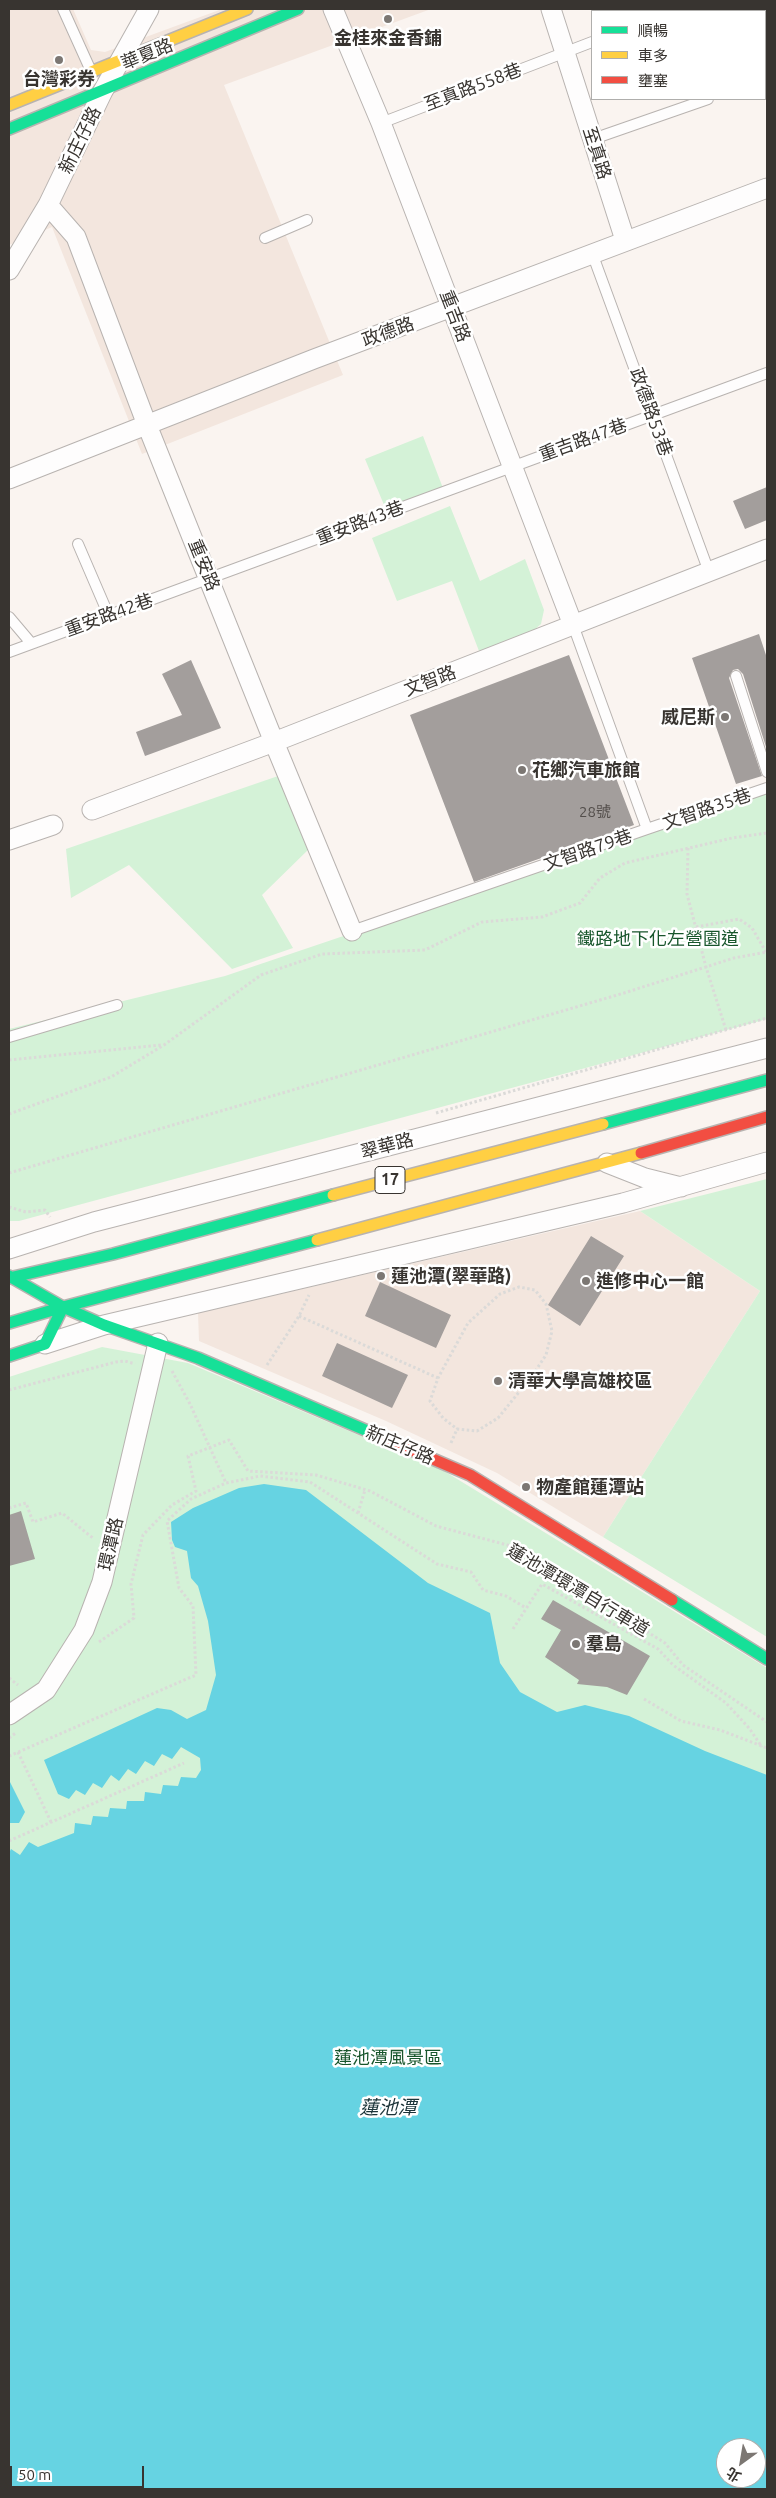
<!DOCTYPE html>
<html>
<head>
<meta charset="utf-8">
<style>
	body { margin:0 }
	#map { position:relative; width:776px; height:2498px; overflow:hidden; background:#faf4f0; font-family:Ubuntu,"Noto Sans TC",sans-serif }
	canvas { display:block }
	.frame { position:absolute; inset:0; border:10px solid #383430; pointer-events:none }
	.legend { position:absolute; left:591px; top:10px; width:175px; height:90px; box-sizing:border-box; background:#fff; border:1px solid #afaeac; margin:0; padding:6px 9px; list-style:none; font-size:15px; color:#383430 }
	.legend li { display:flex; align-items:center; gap:10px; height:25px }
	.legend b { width:25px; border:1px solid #afaeac }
	.north { position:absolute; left:716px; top:2438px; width:50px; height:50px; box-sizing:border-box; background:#fff; border:1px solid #afaeac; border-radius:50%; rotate:212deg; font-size:14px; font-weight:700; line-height:20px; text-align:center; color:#383430 }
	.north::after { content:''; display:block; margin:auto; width:18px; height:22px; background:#7c7773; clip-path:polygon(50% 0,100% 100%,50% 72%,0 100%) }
	.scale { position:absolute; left:10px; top:2466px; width:134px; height:22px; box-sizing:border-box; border:2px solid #383430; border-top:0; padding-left:6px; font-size:15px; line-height:18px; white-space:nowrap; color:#383430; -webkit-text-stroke:4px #fff; paint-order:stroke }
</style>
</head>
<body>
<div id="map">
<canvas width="776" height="2498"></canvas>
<div class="frame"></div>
<ul class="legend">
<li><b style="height:6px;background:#16e098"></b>順暢</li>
<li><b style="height:6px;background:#ffcf43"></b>車多</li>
<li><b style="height:6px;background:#f24e42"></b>壅塞</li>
</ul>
<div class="north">北</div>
<div class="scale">50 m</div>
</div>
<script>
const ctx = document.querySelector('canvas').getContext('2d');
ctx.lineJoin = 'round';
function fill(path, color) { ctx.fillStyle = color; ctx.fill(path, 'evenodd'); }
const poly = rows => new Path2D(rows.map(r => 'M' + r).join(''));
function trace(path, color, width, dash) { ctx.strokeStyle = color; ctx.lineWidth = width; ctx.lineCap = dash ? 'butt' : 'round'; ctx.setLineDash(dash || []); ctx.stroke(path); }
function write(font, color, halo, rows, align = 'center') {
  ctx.font = font + ' Ubuntu,"Noto Sans TC",sans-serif'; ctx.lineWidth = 5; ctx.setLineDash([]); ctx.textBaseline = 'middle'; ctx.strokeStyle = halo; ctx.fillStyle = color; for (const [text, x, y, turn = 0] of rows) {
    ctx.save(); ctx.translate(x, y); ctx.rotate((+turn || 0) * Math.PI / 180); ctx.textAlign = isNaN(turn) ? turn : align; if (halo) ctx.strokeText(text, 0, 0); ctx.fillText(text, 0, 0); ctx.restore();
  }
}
const built = poly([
	[11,9,73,9,91,50,105,52,222,9,431,9,224,85,343,375,142,454,52,227,9,245,9,11],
	[640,1211,760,1291,603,1537,497,1473,386,1421,199,1341,198,1313]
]);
const green = poly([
	[423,436,446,496,389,517,365,459],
	[450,506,480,581,525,559,544,610,541,624,533,631,479,651,452,581,397,601,372,538],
	[281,775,310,848,262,895,293,948,232,969,129,865,71,898,66,849],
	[767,793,767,1019,19,1221,9,1221,9,1029,225,976],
	[767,1179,767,1637,603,1537,760,1291,640,1211],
	[102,1347,188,1363,444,1471,767,1668,767,2489,9,2489,9,1377],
	[726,2448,756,2448,756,2478,726,2478]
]);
const water = poly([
	[264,1484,306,1490,428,1583,490,1613,500,1663,520,1692,557,1712,585,1705,629,1716,705,1751,767,1775,767,2489,9,2489,9,1853,11,1849,20,1855,29,1842,38,1847,74,1833,75,1823,91,1825,93,1816,108,1817,110,1808,126,1809,127,1801,144,1801,145,1792,161,1794,163,1785,178,1786,181,1777,196,1778,201,1770,200,1758,181,1747,172,1759,162,1754,154,1766,145,1761,136,1774,128,1769,119,1781,111,1775,102,1788,93,1783,85,1795,76,1790,69,1799,58,1794,44,1760,157,1708,171,1710,187,1719,206,1710,216,1675,208,1621,198,1586,191,1578,187,1551,175,1547,172,1540,171,1522,193,1508,239,1488],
	[726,2448,756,2448,756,2478,726,2478],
	[9,1780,25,1812,19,1823,9,1823]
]);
const building = poly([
	[767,487,767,520,745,529,733,501],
	[759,634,767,658,767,750,743,674,738,669,733,670,729,678,762,776,736,784,692,658],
	[569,655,634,825,474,882,410,715],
	[191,660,221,728,145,756,136,732,182,715,162,674],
	[591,1236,624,1256,580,1326,548,1305],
	[380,1282,451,1315,436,1348,365,1316],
	[337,1343,408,1375,392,1408,322,1376],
	[21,1511,35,1559,9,1566,9,1515],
	[553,1600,650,1656,627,1695,607,1687,577,1684,579,1680,545,1657,561,1630,541,1619]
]);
const path = poly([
	[688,848,687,894,706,967,726,1030],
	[696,927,739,919,752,928,766,952],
	[9,1060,161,1045],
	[436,1113,767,1018],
	[9,1114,111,1077,164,1045,261,975,322,954,425,950,482,922,542,917,580,903,600,878,625,863,732,838,767,833],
	[9,1173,624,993,734,958,767,952],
	[9,1207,26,1212,45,1210,50,1217],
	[299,1316,438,1378],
	[267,1365,299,1316,309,1295],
	[172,1371,190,1404,226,1483],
	[9,1390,116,1362,125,1361,135,1364],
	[451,1443,457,1429,477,1431,498,1418,532,1376,546,1355,552,1331,546,1304,535,1290,519,1287,500,1294,468,1323,438,1378,430,1401,443,1418,457,1429],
	[9,1508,26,1503,33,1522,62,1513,94,1539],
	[358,1513,365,1490],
	[513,1629,542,1584,658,1649,673,1665,726,1703,749,1728,762,1747],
	[99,1642,134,1618,131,1584,143,1535,172,1505,196,1491,188,1456,229,1440,248,1471,316,1475,370,1491,436,1526,511,1546,665,1643,683,1665,767,1722],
	[9,1678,18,1685],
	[644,1699,681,1721,720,1730,767,1748],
	[9,1738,17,1732],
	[18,1752,51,1822],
	[9,1756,196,1675,193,1606,179,1588,167,1521,191,1499,226,1483,260,1476,310,1482,437,1564,471,1572,483,1590,506,1596,526,1608],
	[9,1841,184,1763]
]);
const lane = poly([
	[63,9,91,71],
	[679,11,686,9],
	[765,79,767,78],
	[381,123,592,42],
	[593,139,708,99],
	[265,238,307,220],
	[592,253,709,572],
	[78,544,109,616],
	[9,617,31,643],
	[9,652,767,373],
	[736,676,767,772],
	[647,829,767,788],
	[352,931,647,829,573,625],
	[9,1037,117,1005]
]);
const street = poly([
	[333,9,381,123,573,625],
	[551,9,625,240],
	[48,205,76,237,147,425,274,742,352,931],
	[9,270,48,205,103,91,149,9],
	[9,479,314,359,767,188],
	[92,810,274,742,767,549],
	[9,840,53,825],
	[607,1163,645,1178,681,1187],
	[9,1249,94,1222,767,1048],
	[45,1344,104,1325,623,1203,767,1162],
	[9,1715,46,1690,84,1630,102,1582,158,1343]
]);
const fast = poly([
	[9,129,298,9],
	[603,1124,767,1080],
	[9,1276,63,1307,104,1325,198,1358,386,1439],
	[9,1278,113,1254,333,1195],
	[9,1323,63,1307],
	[9,1356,45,1344,63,1307,317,1240],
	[672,1600,767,1659]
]);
const slow = poly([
	[9,105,247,9],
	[333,1195,603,1124],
	[317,1240,641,1153]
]);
const jam = poly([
	[641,1153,767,1117],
	[386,1439,470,1475,672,1600]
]);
const markers = [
	[388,19,5,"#7c7773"],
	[59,60,5,"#7c7773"],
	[725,717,5,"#7c7773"],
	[522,770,5,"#7c7773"],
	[381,1276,5,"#7c7773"],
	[586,1281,5,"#7c7773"],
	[498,1381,5,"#7c7773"],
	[526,1487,5,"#7c7773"],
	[576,1644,5,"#7c7773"]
];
const numberNames = [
	["28號",595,812]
];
const shields = [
	[390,1180,30]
];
const shieldNames = [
	["17",390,1180]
];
const poiNames = [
	["金桂來金香鋪",388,38,"center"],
	["台灣彩券",59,79,"center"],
	["威尼斯",715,717,"right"],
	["花鄉汽車旅館",532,770],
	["蓮池潭(翠華路)",391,1276],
	["進修中心一館",596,1281],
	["清華大學高雄校區",508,1381],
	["物產館蓮潭站",536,1487],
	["羣島",586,1644]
];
const streetNames = [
	["華夏路",147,54,-22],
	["至真路558巷",473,87,-21],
	["新庄仔路",80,140,-64],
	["至真路",597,153,72],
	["重吉路",455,316,69],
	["政德路",388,332,-20],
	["政德路53巷",651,412,70],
	["重吉路47巷",583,440,-20],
	["重安路43巷",360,523,-21],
	["重安路",204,565,68],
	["重安路42巷",109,615,-20],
	["文智路",430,681,-21],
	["文智路35巷",707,809,-19],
	["文智路79巷",588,850,-19],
	["翠華路",387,1146,-15],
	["新庄仔路",400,1445,23],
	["環潭路",111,1544,-77],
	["蓮池潭環潭自行車道",578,1590,31]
];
const parkNames = [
	["鐵路地下化左營園道",658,939],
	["蓮池潭風景區",388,2058]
];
const waterNames = [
	["蓮池潭",388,2108]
];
fill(built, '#f3e6de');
fill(green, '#d4f2d7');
fill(water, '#66d3e2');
fill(building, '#a39e9c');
trace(lane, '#b8b3b0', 12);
trace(street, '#b8b3b0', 21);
trace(fast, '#b8b3b0', 14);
trace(slow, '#b8b3b0', 14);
trace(jam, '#b8b3b0', 14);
trace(path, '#dbdad8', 3, [2.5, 2.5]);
trace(lane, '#fefdfd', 10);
trace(street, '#fefdfd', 19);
trace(fast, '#16e098', 11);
trace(slow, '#ffcf43', 11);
trace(jam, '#f24e42', 11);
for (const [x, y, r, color] of markers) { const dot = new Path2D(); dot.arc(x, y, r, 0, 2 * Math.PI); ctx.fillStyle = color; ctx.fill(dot); trace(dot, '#fff', 2); }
write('15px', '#534e4b', null, numberNames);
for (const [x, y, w] of shields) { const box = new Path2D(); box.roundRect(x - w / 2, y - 13.5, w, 27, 4); ctx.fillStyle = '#fff'; ctx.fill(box); trace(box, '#383430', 1); }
write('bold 16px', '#383430', null, shieldNames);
write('bold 18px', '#383430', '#fff', poiNames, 'left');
write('18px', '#383430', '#fff', streetNames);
write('18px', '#18562c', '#fff', parkNames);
write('italic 19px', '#1c3439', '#fff', waterNames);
</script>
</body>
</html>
